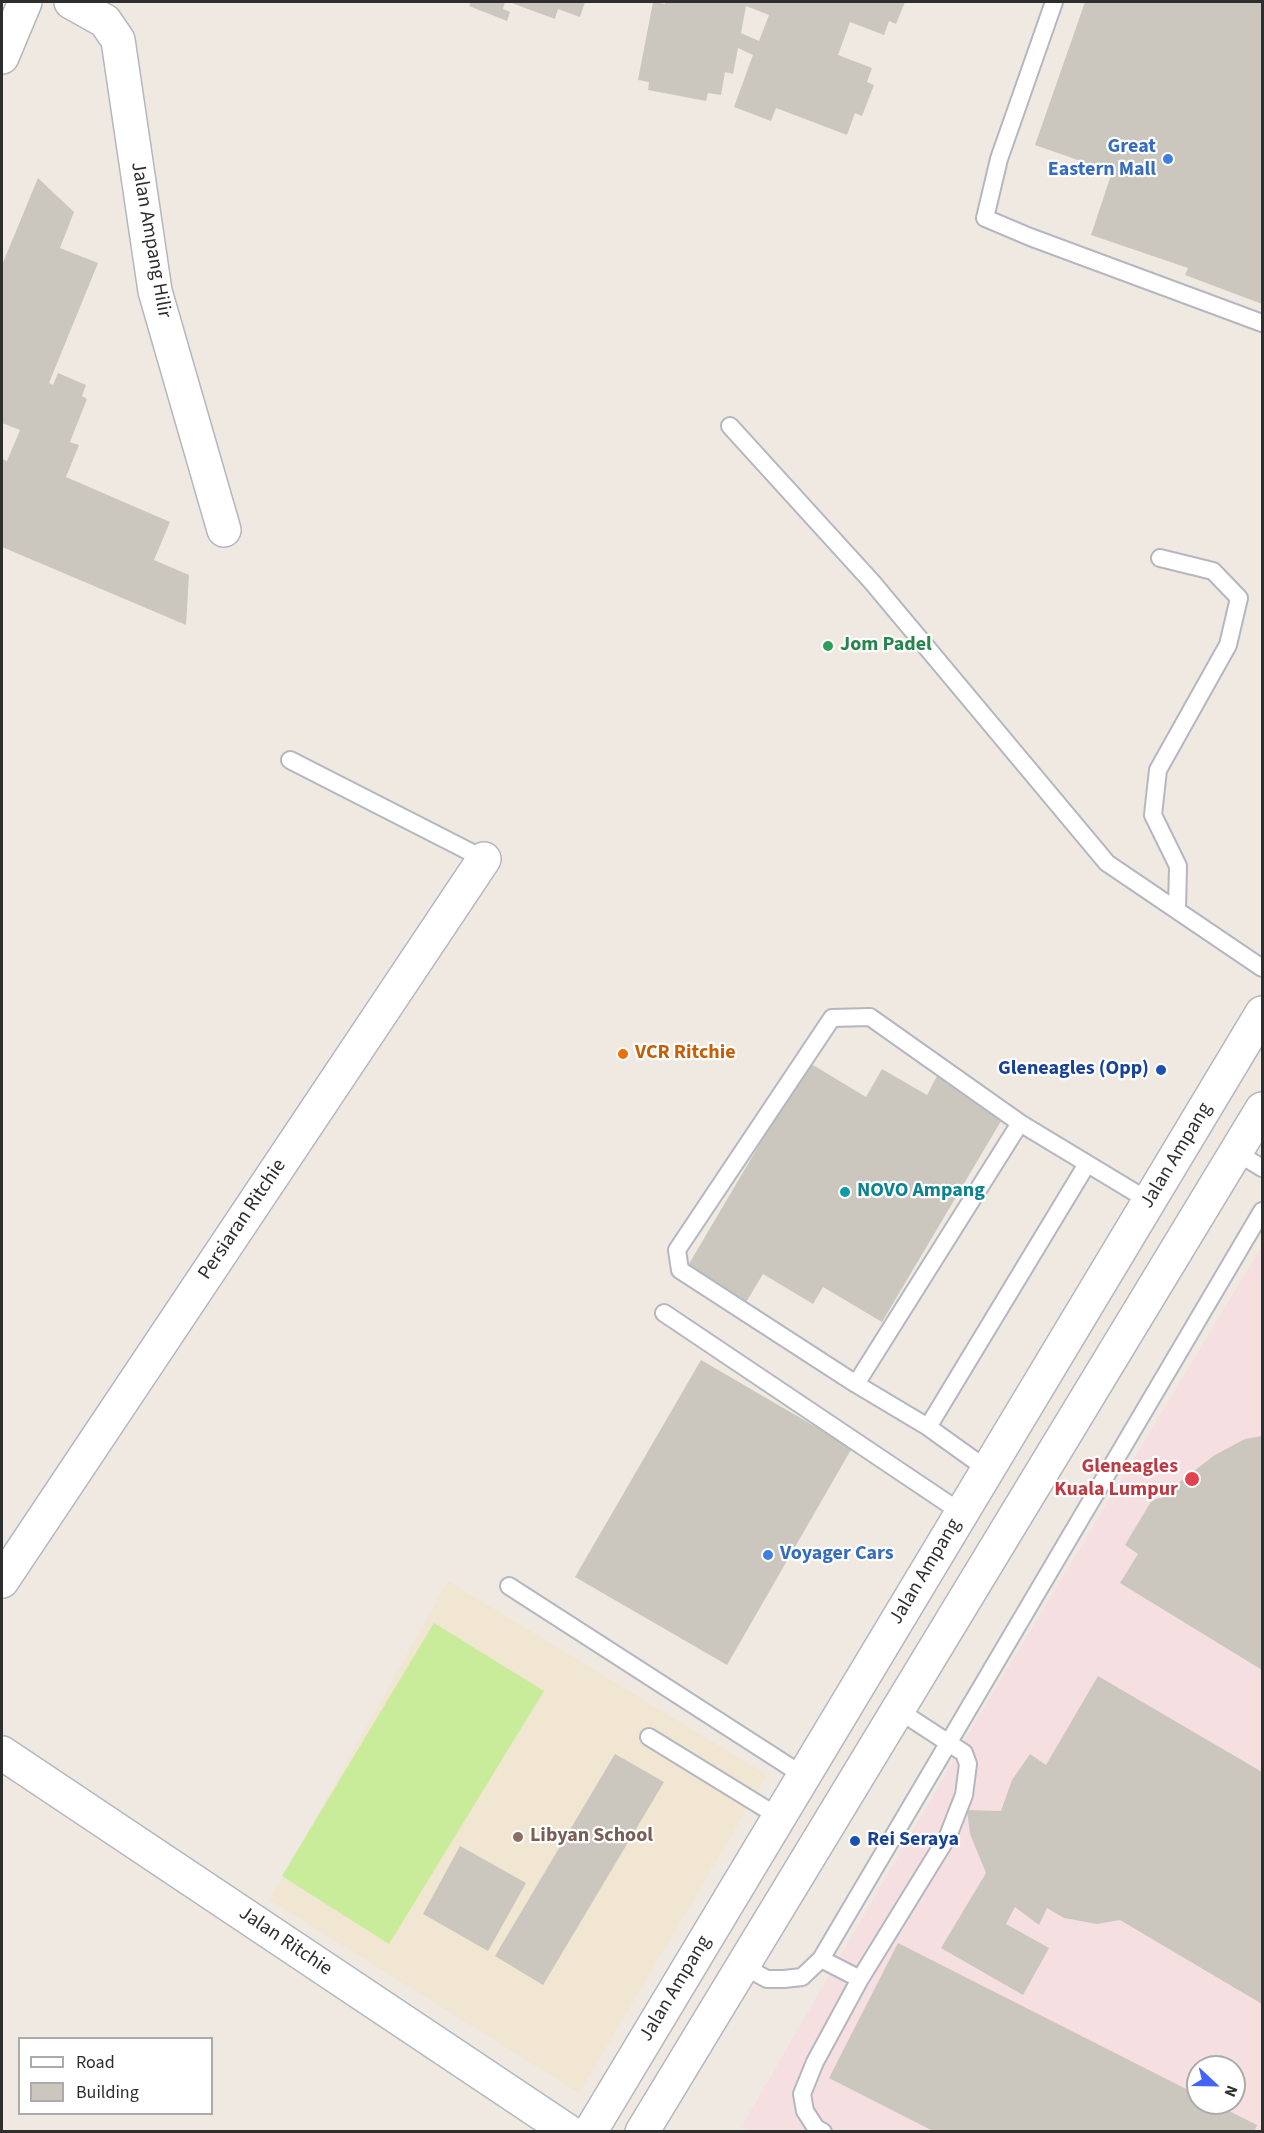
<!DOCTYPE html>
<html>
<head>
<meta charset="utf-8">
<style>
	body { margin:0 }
	#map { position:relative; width:1264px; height:2133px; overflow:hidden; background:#efe9e1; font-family:"Source Sans 3",sans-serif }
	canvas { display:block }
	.frame { position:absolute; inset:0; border:3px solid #2e2e2e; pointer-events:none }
	.legend { position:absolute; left:18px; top:2037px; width:195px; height:78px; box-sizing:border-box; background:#fff; border:2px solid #ababab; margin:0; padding:8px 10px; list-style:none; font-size:18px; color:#2e2e2e }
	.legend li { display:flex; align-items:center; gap:12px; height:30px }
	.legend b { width:30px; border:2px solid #ababab }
	.north { position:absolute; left:1186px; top:2055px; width:60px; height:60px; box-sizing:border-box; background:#fff; border:2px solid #ababab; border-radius:50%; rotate:112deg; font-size:16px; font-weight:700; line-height:24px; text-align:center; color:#2e2e2e }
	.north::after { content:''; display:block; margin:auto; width:21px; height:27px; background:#4264fb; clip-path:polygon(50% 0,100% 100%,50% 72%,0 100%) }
</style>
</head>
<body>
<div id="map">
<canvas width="1264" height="2133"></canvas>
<div class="frame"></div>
<ul class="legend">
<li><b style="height:8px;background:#fff"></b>Road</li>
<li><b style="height:16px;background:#cbc7bf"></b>Building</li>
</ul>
<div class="north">N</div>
</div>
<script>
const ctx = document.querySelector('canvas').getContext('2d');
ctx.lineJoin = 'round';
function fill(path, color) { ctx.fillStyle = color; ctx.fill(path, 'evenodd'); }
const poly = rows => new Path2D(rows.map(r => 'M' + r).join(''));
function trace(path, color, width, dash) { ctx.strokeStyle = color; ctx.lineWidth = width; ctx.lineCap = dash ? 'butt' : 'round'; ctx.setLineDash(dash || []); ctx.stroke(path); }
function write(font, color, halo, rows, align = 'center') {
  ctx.font = font + ' "Source Sans 3",sans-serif'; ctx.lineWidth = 4.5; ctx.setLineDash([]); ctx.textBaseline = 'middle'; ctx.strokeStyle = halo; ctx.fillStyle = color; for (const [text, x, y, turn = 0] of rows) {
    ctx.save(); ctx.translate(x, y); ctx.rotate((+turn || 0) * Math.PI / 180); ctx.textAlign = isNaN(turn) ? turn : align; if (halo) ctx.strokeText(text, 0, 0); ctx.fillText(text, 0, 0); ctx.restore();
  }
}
const education = poly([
	[448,1581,767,1775,579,2093,270,1900]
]);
const medical = poly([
	[1262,1246,1262,2131,752,2132,742,2126,981,1713],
	[1198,2067,1234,2067,1234,2103,1198,2103]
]);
const pitch = poly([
	[434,1623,544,1691,389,1944,282,1876]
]);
const building = poly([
	[471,2,505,2,503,9,510,12,507,21,469,6],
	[509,2,585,2,580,17,558,9,555,19],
	[653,2,665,4,665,2,905,2,896,24,889,21,884,35,850,22,838,55,872,68,867,82,874,85,862,116,855,113,847,135,776,108,771,121,734,107,753,55,738,48,733,74,725,72,721,95,708,93,706,101,648,90,649,82,638,80],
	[746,6,769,15,759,41,741,33],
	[1085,2,1262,2,1262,304,1185,275,1188,268,1091,235,1112,172,1035,145],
	[38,178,74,212,60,248,98,263,49,383,53,385,58,373,86,385,82,396,87,399,70,442,79,445,66,477,170,522,154,560,189,575,186,625,2,547,2,459,7,461,20,430,2,423,2,265],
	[808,1062,866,1097,882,1069,927,1095,937,1076,1004,1116,882,1322,823,1287,813,1304,763,1274,745,1304,686,1269],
	[701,1360,852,1448,727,1665,575,1577],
	[1262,1436,1262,1670,1120,1583,1138,1554,1125,1545,1152,1500,1164,1497,1182,1480,1215,1455,1245,1439],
	[1098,1676,1262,1772,1262,2004,1120,1920,1097,1924,1064,1918,1047,1908,1039,1925,1015,1907,1006,1924,1049,1948,1023,1995,941,1948,986,1873,970,1834,967,1810,1001,1811,1012,1780,1030,1754,1046,1765],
	[615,1754,664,1782,543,1985,495,1956],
	[460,1846,526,1883,488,1951,423,1914],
	[898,1943,1198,2095,1198,2103,1213,2103,1257,2125,1254,2132,935,2132,829,2078]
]);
const lane = poly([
	[1054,2,999,159,985,218,1030,237,1262,323],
	[730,426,872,582,1107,863,1262,968],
	[1160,558,1213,571,1239,598,1228,645,1158,770,1153,815,1178,866,1177,910],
	[290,760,484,859],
	[1236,1152,1262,1168],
	[664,1313,962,1513],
	[856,1384,1020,1123],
	[928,1427,1087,1164],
	[988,1470,928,1427,856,1384,680,1270,677,1250,832,1018,870,1017,1020,1123,1149,1201],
	[509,1586,804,1776],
	[649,1737,779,1817],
	[821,1959,860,1979],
	[743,1966,767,1979,784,1979,802,1977,821,1959,1262,1211],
	[823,2132,816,2128,805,2111,802,2094,815,2062,860,1979,948,1836,964,1795,968,1764,964,1753,898,1710]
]);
const street = poly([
	[71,2,105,21,118,40,155,291,224,530],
	[2,1581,484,859],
	[2,1753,569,2132]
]);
const secondary = poly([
	[2,57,25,2],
	[590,2132,1262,1013],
	[642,2132,1262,1109]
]);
const markers = [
	[1168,159,6,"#3f7fe0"],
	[828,646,6,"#2e9e5b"],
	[623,1054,6,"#e8710a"],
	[1161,1070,6,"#1a4fb4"],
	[845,1192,6,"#0f9aa8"],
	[1192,1479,8,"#e0444e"],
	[768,1555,6,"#3f7fe0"],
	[518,1837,6,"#8d6e63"],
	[855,1841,6,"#1a4fb4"]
];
const shopNames = [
	["Great",1156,148],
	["Eastern Mall",1156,171],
	["Voyager Cars",780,1555,"left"]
];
const streetNames = [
	["Jalan Ampang Hilir",150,240,80],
	["Jalan Ampang",1177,1156,-59],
	["Persiaran Ritchie",243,1220,-56],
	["Jalan Ampang",926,1572,-59],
	["Jalan Ritchie",285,1942,34],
	["Jalan Ampang",676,1989,-59]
];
const leisureNames = [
	["Jom Padel",840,646]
];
const foodNames = [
	["VCR Ritchie",635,1054]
];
const transitNames = [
	["Gleneagles (Opp)",1149,1070],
	["Rei Seraya",867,1841,"left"]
];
const cultureNames = [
	["NOVO Ampang",857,1192]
];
const healthNames = [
	["Gleneagles",1178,1468],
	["Kuala Lumpur",1178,1491]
];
const educationNames = [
	["Libyan School",530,1837]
];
fill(education, '#f0e6d1');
fill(medical, '#f5dfe0');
fill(pitch, '#c9ec9a');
fill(building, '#cbc7bf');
trace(lane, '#b4b7c1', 20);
trace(street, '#b4b7c1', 36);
trace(secondary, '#b4b7c1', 36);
trace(lane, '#fff', 16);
trace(street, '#fff', 33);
trace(secondary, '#fff', 33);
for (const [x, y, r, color] of markers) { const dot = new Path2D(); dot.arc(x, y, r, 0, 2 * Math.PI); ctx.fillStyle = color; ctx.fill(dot); trace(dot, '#fff', 2); }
write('bold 20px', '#366cbe', '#fff', shopNames, 'right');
write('20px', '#2e2e2e', '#fff', streetNames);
write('bold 20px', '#27864d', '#fff', leisureNames, 'left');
write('bold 20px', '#c56008', '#fff', foodNames, 'left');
write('bold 20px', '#164399', '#fff', transitNames, 'right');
write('bold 20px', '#0d838f', '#fff', cultureNames, 'left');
write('bold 20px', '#be3a42', '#fff', healthNames, 'right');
write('bold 20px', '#785e54', '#fff', educationNames, 'left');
</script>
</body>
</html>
